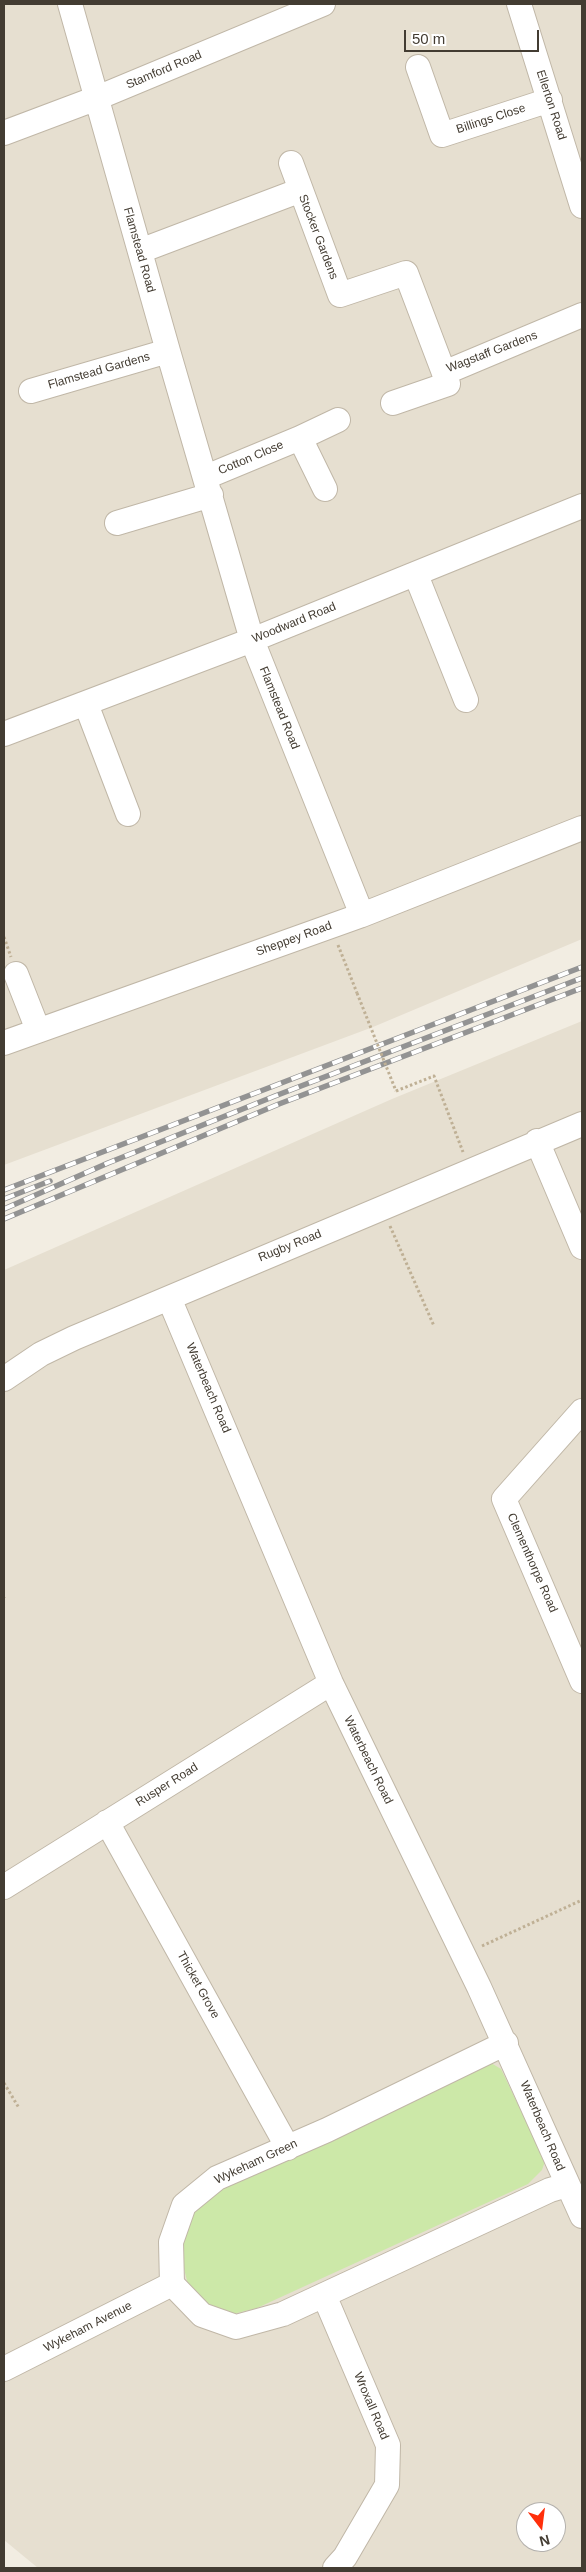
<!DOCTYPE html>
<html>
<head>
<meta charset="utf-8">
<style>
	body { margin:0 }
	#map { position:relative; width:586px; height:2572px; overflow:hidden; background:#f2ede2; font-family:Helvetica,sans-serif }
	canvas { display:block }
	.frame { position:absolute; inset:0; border:5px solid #433c32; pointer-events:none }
	.north { position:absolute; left:516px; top:2502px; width:50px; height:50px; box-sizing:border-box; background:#fff; border:1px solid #b4b1ad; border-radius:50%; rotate:165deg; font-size:14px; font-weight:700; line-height:20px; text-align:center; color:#433c32 }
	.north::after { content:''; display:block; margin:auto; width:18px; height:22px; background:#ff2f0b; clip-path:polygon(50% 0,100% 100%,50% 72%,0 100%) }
	.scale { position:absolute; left:404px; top:30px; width:135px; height:22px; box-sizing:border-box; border:2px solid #433c32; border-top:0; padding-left:6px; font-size:15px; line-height:18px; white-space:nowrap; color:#433c32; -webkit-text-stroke:4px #fff; paint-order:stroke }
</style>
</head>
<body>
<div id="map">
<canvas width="586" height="2572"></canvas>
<div class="frame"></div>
<div class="north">N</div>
<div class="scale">50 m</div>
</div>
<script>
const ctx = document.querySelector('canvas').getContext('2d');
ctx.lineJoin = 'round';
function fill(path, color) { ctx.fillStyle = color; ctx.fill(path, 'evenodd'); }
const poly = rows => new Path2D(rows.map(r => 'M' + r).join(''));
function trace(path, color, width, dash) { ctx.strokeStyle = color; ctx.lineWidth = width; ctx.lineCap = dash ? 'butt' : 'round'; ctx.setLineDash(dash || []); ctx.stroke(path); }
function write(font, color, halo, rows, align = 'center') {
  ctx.font = font + ' Helvetica,sans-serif'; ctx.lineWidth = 4; ctx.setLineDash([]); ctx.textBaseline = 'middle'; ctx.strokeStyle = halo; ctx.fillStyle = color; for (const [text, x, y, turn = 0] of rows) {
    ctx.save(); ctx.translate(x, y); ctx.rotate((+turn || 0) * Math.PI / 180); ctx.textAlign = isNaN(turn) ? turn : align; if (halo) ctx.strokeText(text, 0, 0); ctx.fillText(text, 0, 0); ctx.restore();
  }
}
const residential = poly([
	[4,4,582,4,582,939,373,1027,4,1165],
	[582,1021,582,2568,38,2568,4,2540,4,1270,392,1099],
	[526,2512,556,2512,556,2542,526,2542]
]);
const green = poly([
	[486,2060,501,2069,545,2161,542,2170,528,2184,257,2308,233,2314,205,2303,188,2285,180,2252,189,2215,213,2189]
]);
const path = poly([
	[4,937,11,957],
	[338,945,357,993],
	[396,1091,434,1076,463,1152],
	[390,1226,434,1326],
	[4,1597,4,1598],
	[482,1946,582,1900],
	[4,2083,19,2108]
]);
const minor = poly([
	[70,4,168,351,252,640,362,915],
	[519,4,582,206],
	[418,67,442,135,550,100],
	[4,133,97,98,323,4],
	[291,163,301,190],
	[140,251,301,190,340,295,406,273,444,373,582,315],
	[31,391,168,351],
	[393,403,448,384],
	[300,438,338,420],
	[206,477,300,438,325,489],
	[117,523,211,495],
	[416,575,466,700],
	[86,704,128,814],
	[4,734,252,640,582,506],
	[16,974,38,1030],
	[4,1043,362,915,582,828],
	[537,1141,582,1247],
	[169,1298,331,1683,479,1987,582,2216],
	[4,1379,41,1354,74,1338,582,1124],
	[582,1411,504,1499,582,1681],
	[107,1822,288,2148],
	[4,1887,331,1683],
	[506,2043,327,2130,217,2178,184,2205,171,2242,172,2284,202,2315,236,2327,283,2314,550,2190,567,2185],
	[324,2295,388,2445,387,2485,345,2557,335,2568],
	[4,2369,172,2284]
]);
const rail = poly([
	[4,1190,582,967],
	[4,1199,50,1181],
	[4,1209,108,1163,275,1096,582,978],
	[4,1219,279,1104,582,988]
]);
const pathBridge = poly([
	[357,993,396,1091]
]);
const streetNames = [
	["Stamford Road",164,70,-23],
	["Ellerton Road",551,105,72],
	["Billings Close",491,119,-18],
	["Stocker Gardens",318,237,69],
	["Flamstead Road",139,250,74],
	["Wagstaff Gardens",492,352,-21],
	["Flamstead Gardens",99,371,-16],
	["Cotton Close",251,458,-23],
	["Woodward Road",294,623,-22],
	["Flamstead Road",279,708,68],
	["Sheppey Road",294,939,-20],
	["Rugby Road",290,1246,-22],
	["Waterbeach Road",208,1388,67],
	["Clementhorpe Road",532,1563,66],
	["Waterbeach Road",368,1760,64],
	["Rusper Road",167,1785,-32],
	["Thicket Grove",198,1985,61],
	["Waterbeach Road",542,2126,67],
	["Wykeham Green",256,2162,-25],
	["Wykeham Avenue",88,2327,-27],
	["Wroxall Road",371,2406,67]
];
fill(residential, '#e6dfd0');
fill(green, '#cce8a8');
trace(minor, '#c0b7a7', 26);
trace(path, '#bfb095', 3, [2.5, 2.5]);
trace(minor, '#fff', 24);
trace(rail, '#939393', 5.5);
trace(rail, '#fff', 4, [11]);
trace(pathBridge, '#bfb095', 3, [2.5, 2.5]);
write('12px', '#433c32', '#fff', streetNames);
</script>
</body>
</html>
